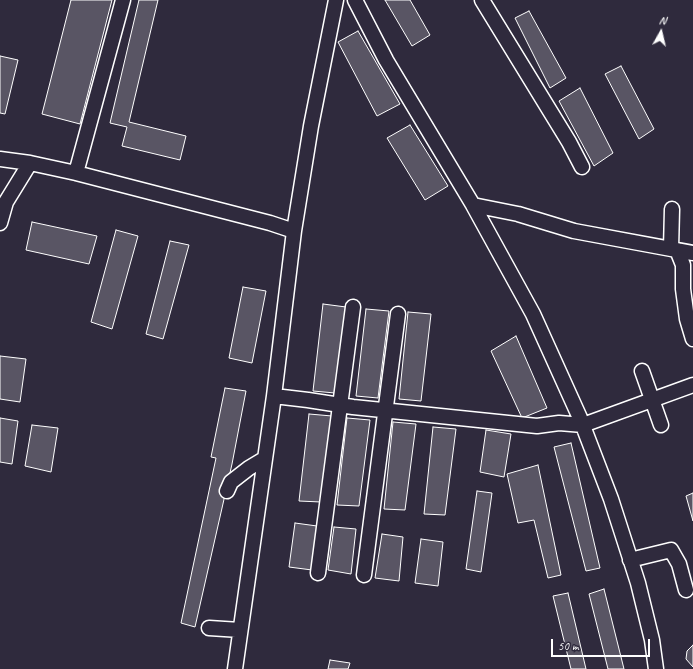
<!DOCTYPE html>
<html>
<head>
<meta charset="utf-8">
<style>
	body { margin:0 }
	#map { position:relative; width:693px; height:669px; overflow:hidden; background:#2f2a3d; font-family:Caveat,sans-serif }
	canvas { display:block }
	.north { position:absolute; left:641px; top:12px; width:40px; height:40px; -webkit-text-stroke:3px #2f2a3d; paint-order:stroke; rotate:8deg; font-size:11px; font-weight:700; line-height:16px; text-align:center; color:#fff }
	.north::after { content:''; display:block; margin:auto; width:14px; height:18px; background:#fff; clip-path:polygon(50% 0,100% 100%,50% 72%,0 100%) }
	.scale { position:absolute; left:551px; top:639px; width:99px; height:18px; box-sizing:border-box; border:2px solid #fff; border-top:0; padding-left:5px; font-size:12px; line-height:14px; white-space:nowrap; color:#fff; -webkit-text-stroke:3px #2f2a3d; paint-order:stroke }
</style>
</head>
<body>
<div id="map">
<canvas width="693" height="669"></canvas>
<div class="north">N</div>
<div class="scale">50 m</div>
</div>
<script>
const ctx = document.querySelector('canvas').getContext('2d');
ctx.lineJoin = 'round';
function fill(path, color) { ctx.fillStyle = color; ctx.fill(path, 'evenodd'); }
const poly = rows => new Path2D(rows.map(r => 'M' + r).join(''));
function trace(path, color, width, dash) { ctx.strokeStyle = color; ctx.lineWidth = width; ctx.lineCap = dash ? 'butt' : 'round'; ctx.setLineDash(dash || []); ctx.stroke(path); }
const building = poly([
	[71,0,112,0,80,124,42,114,71,0],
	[139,0,158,0,129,122,186,136,180,160,122,146,127,127,110,123,139,0],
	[385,0,410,0,430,35,412,46,385,0],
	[529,11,566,78,550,88,515,18,529,11],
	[358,31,400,104,377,116,338,42,358,31],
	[0,56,18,60,5,114,0,113,0,56],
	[621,66,654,129,639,139,605,74,621,66],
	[580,88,613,153,594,166,559,101,580,88],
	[410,125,448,186,425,200,387,138,410,125],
	[32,222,97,236,89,264,26,250,32,222],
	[116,230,138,236,112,329,91,322,116,230],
	[170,241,189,245,163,339,146,334,170,241],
	[243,287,266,291,252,363,229,358,243,287],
	[323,304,346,307,335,393,313,391,323,304],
	[366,309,389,311,378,398,356,396,366,309],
	[408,312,431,314,421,401,399,399,408,312],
	[516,336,547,408,522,418,491,351,516,336],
	[0,356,26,359,20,402,0,399,0,356],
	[225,388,246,391,232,464,195,627,181,623,216,458,211,457,225,388],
	[309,414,332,416,321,502,299,501,309,414],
	[0,418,18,421,12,464,0,462,0,418],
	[347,418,370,420,359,506,337,505,347,418],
	[393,422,416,424,405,510,384,509,393,422],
	[32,425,58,428,51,472,25,466,32,425],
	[433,427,456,429,445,515,424,514,433,427],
	[486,430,511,434,504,477,480,472,486,430],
	[571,443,600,568,586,571,554,447,571,443],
	[538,465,561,575,548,578,534,520,518,523,507,474,538,465],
	[477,491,492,493,481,572,466,569,477,491],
	[693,493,693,521,686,496,693,493],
	[295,523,317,526,312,570,289,567,295,523],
	[334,527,356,529,351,574,328,570,334,527],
	[382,534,403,537,399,581,375,578,382,534],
	[421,539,443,542,438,586,415,583,421,539],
	[604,589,624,669,608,669,589,594,604,589],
	[568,593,586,669,571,669,553,596,568,593],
	[693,645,693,667,686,659,687,651,693,645],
	[330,660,350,663,348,669,328,669,330,660]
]);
const minor = poly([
	[355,0,386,60,473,205,533,314,580,418,611,499,638,583,652,640,656,669],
	[482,0,569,142,582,167],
	[0,159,30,163,76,173,270,223,294,231],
	[76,173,123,0],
	[473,205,518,214,574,231,693,253],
	[0,223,6,202,30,163],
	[671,249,672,209],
	[677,250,683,265,683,289,687,319,693,339],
	[642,371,661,425],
	[274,396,308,400,353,407,537,426,559,423,583,425,693,385],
	[227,491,231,482,249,468,264,459],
	[630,560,671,550,679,564,686,590],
	[318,573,353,307],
	[364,575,398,314],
	[209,628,240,630],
	[235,669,274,396,294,231,311,126,336,0]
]);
fill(building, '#595564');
trace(building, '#fff', 1);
trace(minor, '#fff', 17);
trace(minor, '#2f2a3d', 14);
</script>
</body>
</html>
